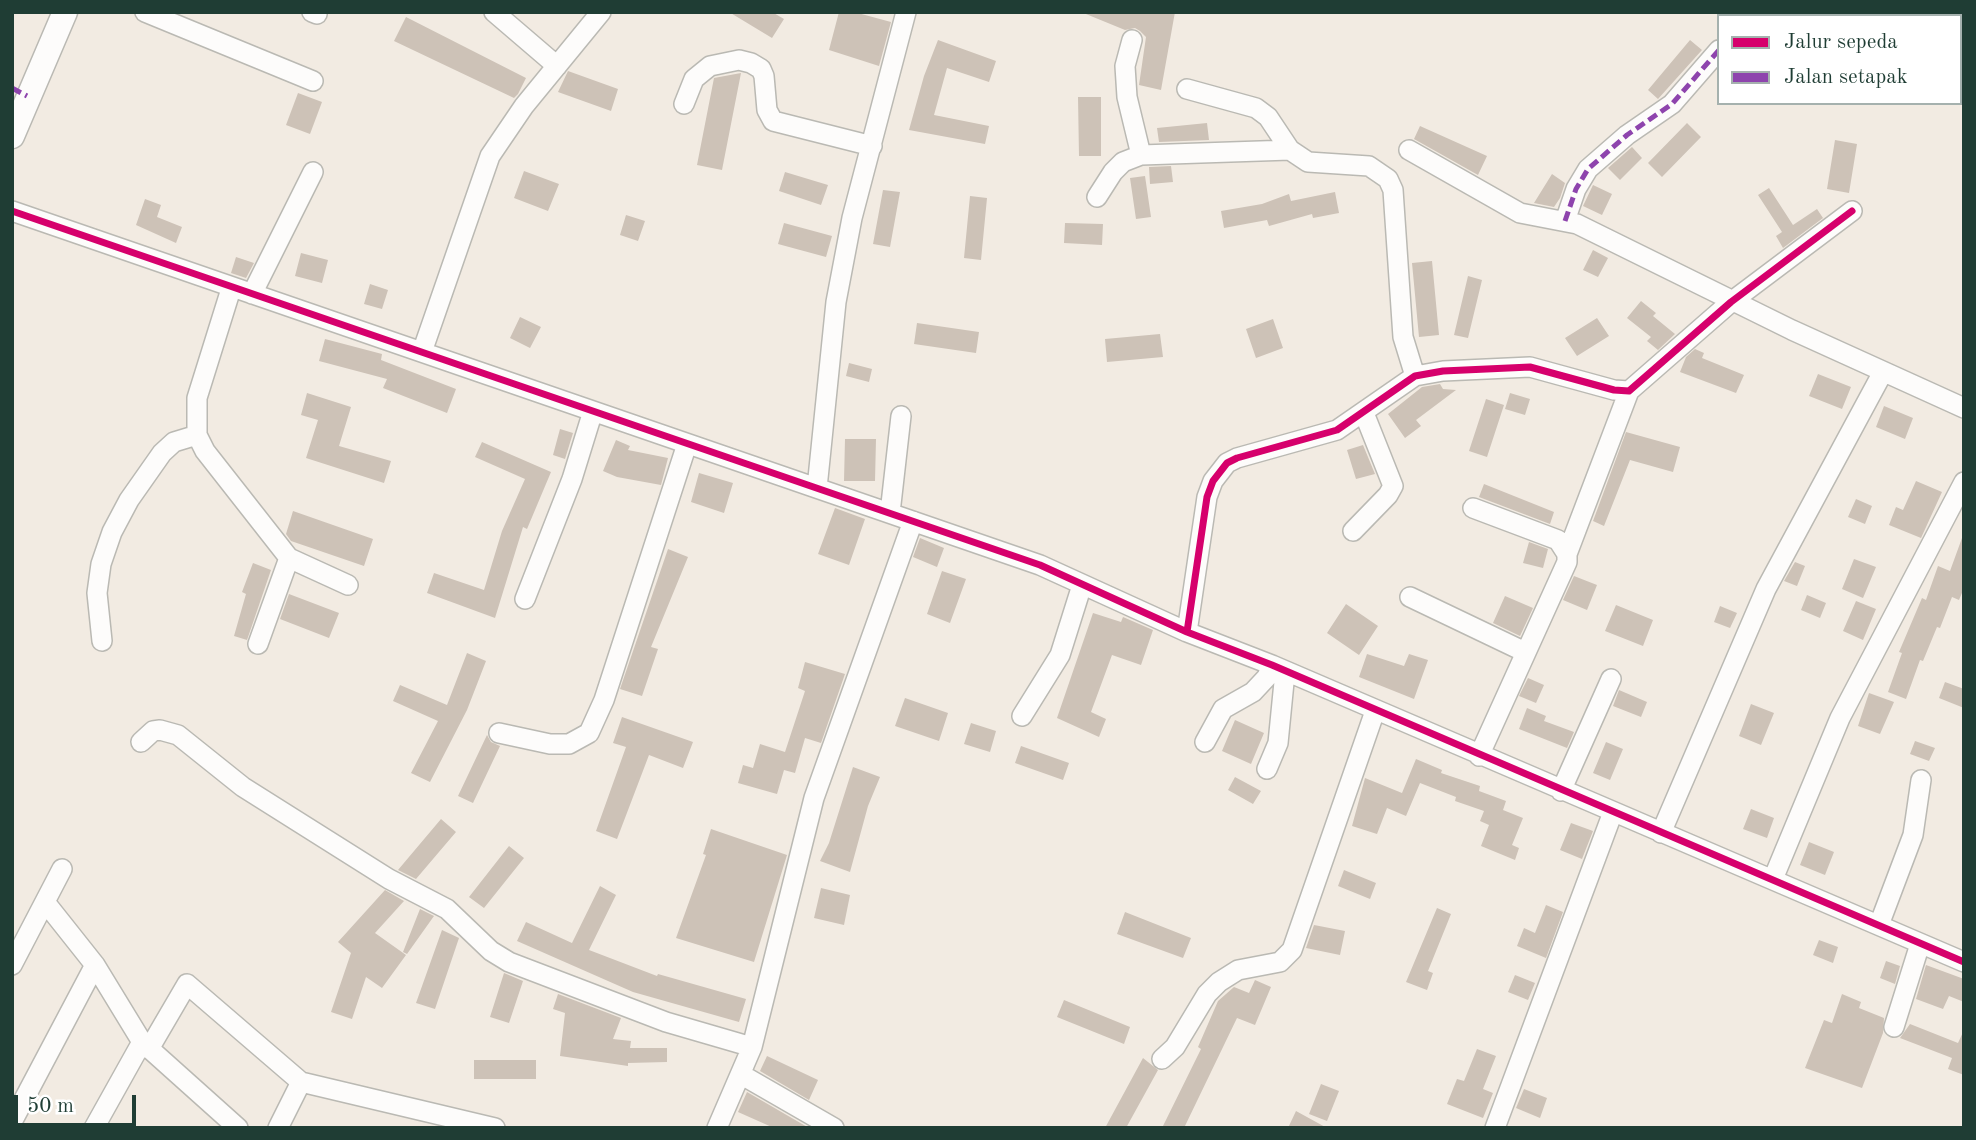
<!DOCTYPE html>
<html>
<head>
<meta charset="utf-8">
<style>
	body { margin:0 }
	#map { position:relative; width:1976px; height:1140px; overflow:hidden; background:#f2ebe2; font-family:"Old Standard TT",serif }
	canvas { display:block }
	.frame { position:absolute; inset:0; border:14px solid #1f3d34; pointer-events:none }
	.legend { position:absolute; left:1717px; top:14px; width:245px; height:91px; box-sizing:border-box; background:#fff; border:2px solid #a5b1ae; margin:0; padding:9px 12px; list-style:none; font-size:21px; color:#1f3d34 }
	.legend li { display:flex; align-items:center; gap:14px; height:35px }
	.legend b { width:35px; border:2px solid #a5b1ae }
	.scale { position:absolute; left:14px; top:1095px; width:122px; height:32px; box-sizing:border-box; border:4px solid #1f3d34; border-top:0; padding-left:9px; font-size:21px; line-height:24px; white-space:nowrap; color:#1f3d34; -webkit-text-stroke:5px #fff; paint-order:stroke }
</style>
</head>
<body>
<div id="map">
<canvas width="1976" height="1140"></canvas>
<div class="frame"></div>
<ul class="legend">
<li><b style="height:9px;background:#d6006c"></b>Jalur sepeda</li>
<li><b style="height:9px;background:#8e44ad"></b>Jalan setapak</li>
</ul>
<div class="scale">50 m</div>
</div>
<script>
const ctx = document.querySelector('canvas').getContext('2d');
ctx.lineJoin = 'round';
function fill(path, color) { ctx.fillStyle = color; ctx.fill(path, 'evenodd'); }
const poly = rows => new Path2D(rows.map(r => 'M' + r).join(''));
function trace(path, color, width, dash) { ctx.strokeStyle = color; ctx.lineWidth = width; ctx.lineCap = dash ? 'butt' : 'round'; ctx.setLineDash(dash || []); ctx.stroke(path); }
const building = poly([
	[729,12,772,12,784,19,772,38],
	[839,12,854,12,891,22,879,66,829,50],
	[1081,12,1175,12,1161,90,1139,85,1146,37,1140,31,1135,28,1125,30],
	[406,17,526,78,518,94,514,98,394,41],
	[938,40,996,61,989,82,947,68,934,115,989,126,985,144,909,130,924,76],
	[1690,40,1702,50,1658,99,1648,90],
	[568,71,618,89,611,111,558,92],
	[741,73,722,170,697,165,714,78],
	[298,93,322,102,310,134,286,125],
	[1078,97,1101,97,1101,156,1079,156],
	[1207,123,1209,140,1159,142,1157,128],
	[1687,123,1701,137,1662,177,1648,163],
	[1420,126,1487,156,1478,175,1414,139],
	[1835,140,1857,144,1849,193,1827,189],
	[1632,147,1642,158,1620,180,1608,168],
	[1171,166,1173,182,1150,184,1149,167],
	[524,171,559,184,548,211,514,198],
	[785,172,828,185,821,205,779,191],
	[1552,174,1565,183,1560,198,1554,207,1534,203],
	[1145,176,1151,217,1136,219,1130,178],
	[1593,185,1612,194,1602,215,1583,206],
	[1769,188,1793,225,1817,209,1823,218,1783,248,1776,236,1782,232,1758,195],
	[883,190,900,192,890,247,873,244],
	[1335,192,1339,213,1313,218,1312,214,1269,226,1267,220,1224,228,1221,211,1262,204,1289,194,1291,201],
	[970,196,987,198,981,260,964,258],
	[145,199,161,205,157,217,182,227,176,243,136,225],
	[626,215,645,221,638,241,620,235],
	[784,223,832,236,826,257,778,244],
	[1065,223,1103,224,1102,245,1064,243],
	[1593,250,1608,258,1598,277,1583,270],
	[301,253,328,260,322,283,295,276],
	[236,257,254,263,246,278,231,273],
	[1432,261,1439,335,1419,337,1412,263],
	[1468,276,1482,280,1468,338,1454,335],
	[370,284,388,290,382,309,364,304],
	[1641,301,1656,313,1653,316,1675,334,1658,350,1647,341,1651,337,1627,318],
	[520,317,541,327,530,348,510,338],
	[1597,318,1609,336,1577,356,1565,338],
	[1273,319,1283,348,1256,358,1246,329],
	[917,323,979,332,976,353,914,344],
	[1160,334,1163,357,1107,362,1105,339],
	[325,339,382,354,381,360,456,389,447,413,383,388,387,379,319,361],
	[1695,349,1704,353,1702,358,1744,375,1736,393,1680,372,1686,357],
	[849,363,872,369,869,382,846,376],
	[1818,374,1851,387,1842,409,1809,396],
	[1440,384,1443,389,1456,390,1416,420,1421,426,1405,438,1388,414,1422,387],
	[307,393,351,407,339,446,391,461,384,483,306,458,318,420,301,415],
	[1510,393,1530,399,1525,415,1505,409],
	[1486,399,1504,405,1487,457,1469,451],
	[1884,406,1913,418,1905,439,1876,427],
	[560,429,573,433,565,459,553,455],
	[1626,432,1680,447,1673,472,1630,460,1604,526,1593,521],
	[845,439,876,439,875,481,844,481],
	[616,440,630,446,628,450,668,458,661,485,617,477,603,471],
	[482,442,551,472,527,529,523,527,495,618,427,593,434,573,484,590,502,531,525,479,475,457],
	[1363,445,1375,474,1356,479,1347,450],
	[699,473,733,483,724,513,691,502],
	[1916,481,1942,492,1921,538,1889,525,1896,507,1903,510],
	[1484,484,1554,512,1550,524,1479,497],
	[1856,499,1872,506,1865,524,1848,517],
	[835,508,865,519,849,565,818,554],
	[293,511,373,539,364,566,291,541,286,534],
	[920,538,944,548,937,567,913,557],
	[1962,538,1964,588,1959,600,1952,597,1940,628,1937,627,1923,661,1920,660,1906,699,1888,692,1902,653,1899,652,1922,598,1926,600,1938,566,1950,571],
	[1529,542,1548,549,1543,568,1523,563],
	[668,549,688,557,651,647,658,649,642,696,620,689],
	[1854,559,1876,567,1863,598,1842,589],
	[1795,562,1805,566,1797,586,1784,581],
	[253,563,271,570,247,640,234,636,246,594,242,592],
	[942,571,966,579,950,623,927,614],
	[1574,576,1597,585,1587,610,1563,600],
	[289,594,339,613,329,638,280,619],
	[1807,595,1826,603,1820,618,1801,610],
	[1505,596,1533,608,1520,636,1493,623],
	[1856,601,1876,609,1863,640,1843,631],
	[1346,604,1378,626,1359,655,1327,633],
	[1616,605,1653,620,1643,646,1605,631],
	[1720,606,1737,613,1730,628,1714,622],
	[1093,613,1121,622,1123,617,1153,630,1141,665,1112,655,1091,712,1106,719,1099,737,1057,718],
	[467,653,486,661,467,710,430,782,411,773,438,721,393,701,400,685,447,705],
	[1367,654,1404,666,1409,654,1428,660,1414,699,1359,677],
	[805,662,845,674,821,743,805,738,795,773,784,770,777,794,738,783,743,765,753,768,760,744,785,752,805,691,798,688],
	[1528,678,1544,685,1536,703,1519,696],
	[1945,682,1964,689,1964,708,1939,698],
	[1619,690,1647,702,1641,717,1613,706],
	[1869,693,1894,702,1880,734,1858,726],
	[905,698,948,713,939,741,895,726],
	[1751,704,1774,713,1761,745,1739,736],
	[1527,708,1546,716,1544,721,1574,732,1567,748,1519,729],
	[622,717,693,742,683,768,649,755,617,839,596,831,626,747,613,743],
	[1235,720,1264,733,1251,764,1222,751],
	[971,723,996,731,990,752,964,744],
	[487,735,491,742,500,746,473,803,458,796],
	[1915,741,1935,748,1929,761,1910,754],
	[1606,742,1623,749,1610,780,1593,773],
	[1021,746,1069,763,1063,780,1015,763],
	[1416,759,1442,770,1441,773,1480,786,1479,791,1506,801,1503,810,1523,818,1512,845,1519,848,1515,860,1481,846,1489,825,1480,821,1484,811,1455,801,1456,797,1420,783,1406,816,1387,808,1377,834,1352,826,1365,778,1402,793],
	[853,767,880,777,868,806,850,872,820,861,829,843],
	[1235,777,1261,791,1253,804,1228,790],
	[1751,809,1774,818,1767,838,1743,829],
	[441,819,456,832,416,879,398,870],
	[1571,823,1593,831,1582,859,1560,850],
	[711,829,787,855,754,962,676,938,706,855,703,854],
	[1809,842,1834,852,1825,875,1800,865],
	[509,846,524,858,484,908,469,897],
	[1344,870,1376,883,1370,899,1338,886],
	[600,886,616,895,589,950,657,976,658,974,746,999,739,1022,633,992,517,941,526,922,572,943],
	[821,888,850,895,844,925,814,918],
	[385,890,404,901,375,933,406,955,382,988,366,977,352,1019,331,1012,351,953,338,942],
	[1546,905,1563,912,1546,958,1517,946,1524,928,1535,933],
	[1437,908,1451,914,1428,971,1433,973,1427,990,1406,982],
	[420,909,434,916,407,954,403,952],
	[1125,912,1191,938,1183,958,1117,934],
	[1314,925,1345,931,1340,955,1306,948],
	[442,930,459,938,435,1009,416,1003],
	[1819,940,1838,947,1833,963,1813,955],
	[1886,961,1900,966,1895,984,1880,978],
	[1926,965,1964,979,1964,1002,1949,996,1943,1009,1916,999],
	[504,973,523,981,509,1023,490,1017],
	[1515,975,1535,983,1528,1000,1508,992],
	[1255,980,1271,987,1255,1025,1237,1018,1184,1128,1162,1128,1201,1049,1198,1047,1218,1001,1234,987,1249,993],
	[558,994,621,1018,613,1039,631,1041,630,1048,667,1048,667,1062,628,1063,628,1066,560,1056,565,1013,553,1009],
	[1842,994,1861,1002,1859,1008,1884,1018,1883,1033,1862,1088,1805,1068,1824,1020,1832,1023],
	[1064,1000,1130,1027,1124,1044,1057,1017],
	[1910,1024,1958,1043,1964,1030,1964,1075,1948,1069,1952,1058,1900,1038],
	[1477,1049,1496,1056,1483,1089,1493,1093,1483,1118,1447,1104,1457,1079,1464,1081],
	[767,1056,818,1080,809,1100,760,1071],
	[1143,1058,1158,1070,1126,1128,1105,1128],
	[474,1060,536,1060,536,1079,474,1079],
	[1321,1084,1339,1091,1327,1121,1309,1114],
	[1524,1089,1547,1098,1540,1118,1516,1108],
	[747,1092,809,1128,774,1128,738,1112],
	[1296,1111,1327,1128,1288,1128]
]);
const minor = poly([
	[145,12,313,81],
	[312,12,317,14],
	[494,12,557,66],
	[1743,16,1746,16],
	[1790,16,1792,12],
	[1132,40,1125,66,1127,97,1141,155,1290,150],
	[1187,89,1256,108,1268,117,1290,150,1308,162,1369,166,1388,179,1393,190,1403,337,1415,376],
	[684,104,694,79,710,66,739,60,751,63,761,69,764,76,767,110,773,121,872,146],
	[1409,150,1520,213,1577,224,1792,330,1964,408],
	[1097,197,1113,172,1123,162,1141,155],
	[12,211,1040,565,1187,632,1272,665,1964,962],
	[1565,221,1576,189,1588,169,1627,135,1672,104,1719,50],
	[231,289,197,398,197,435,205,451,289,558,348,585],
	[252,294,313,172],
	[422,352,490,156,524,106,601,12],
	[817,488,836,302,852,218,906,12],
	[1473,508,1558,540,1567,554,1567,562,1479,756],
	[890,513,901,416],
	[1353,531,1388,495,1393,486,1364,413],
	[1567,554,1629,391],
	[1410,597,1525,652],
	[525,599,572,479,593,411],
	[1187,632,1207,497,1213,481,1227,463,1237,458,1337,430,1415,376,1443,371,1530,367,1614,390,1629,391,1731,302,1852,211],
	[102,641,97,593,101,564,112,532,129,500,162,453,174,442,197,435],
	[258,644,289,558],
	[1022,716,1060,655,1082,585],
	[499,733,550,744,569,744,589,733,604,700,687,444],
	[141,742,153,731,160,730,178,735,243,787,389,879,447,909,491,951,509,962,666,1022,752,1047],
	[1205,742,1223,709,1253,692,1267,677,1272,665],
	[1267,769,1278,743,1285,672],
	[1561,791,1611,679],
	[1661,833,1766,589,1883,372],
	[1773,879,1840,718,1964,482],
	[45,902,95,965,142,1042,238,1128],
	[1879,925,1913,835,1921,780],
	[12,965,62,869],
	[1894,1027,1920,944],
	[149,1049,187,984,301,1082,495,1128],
	[1162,1059,1175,1047,1207,994,1219,982,1238,970,1280,962,1292,950,1375,711],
	[742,1075,834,1128],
	[12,1122,95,965],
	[94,1128,142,1042],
	[278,1128,301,1082],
	[717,1128,752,1047,814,798,913,521],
	[1495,1128,1613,812]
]);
const tertiary = poly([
	[12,136,65,12]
]);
const quiet = poly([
	[1743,16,1746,16],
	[1790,16,1792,12],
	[12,88,27,96],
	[1565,221,1576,189,1588,169,1627,135,1672,104,1719,50]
]);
const cycleway = poly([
	[12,211,1040,565,1187,632,1272,665,1964,962],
	[1187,632,1207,497,1213,481,1227,463,1237,458,1337,430,1415,376,1443,371,1530,367,1614,390,1629,391,1731,302,1852,211]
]);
fill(building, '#cdc2b7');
trace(minor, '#bab9b3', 22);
trace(tertiary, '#bab9b3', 27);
trace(minor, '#fdfcfb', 19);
trace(tertiary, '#fdfcfb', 24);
trace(quiet, '#8e44ad', 5, [10, 5]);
trace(cycleway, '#d6006c', 7);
</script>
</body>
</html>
